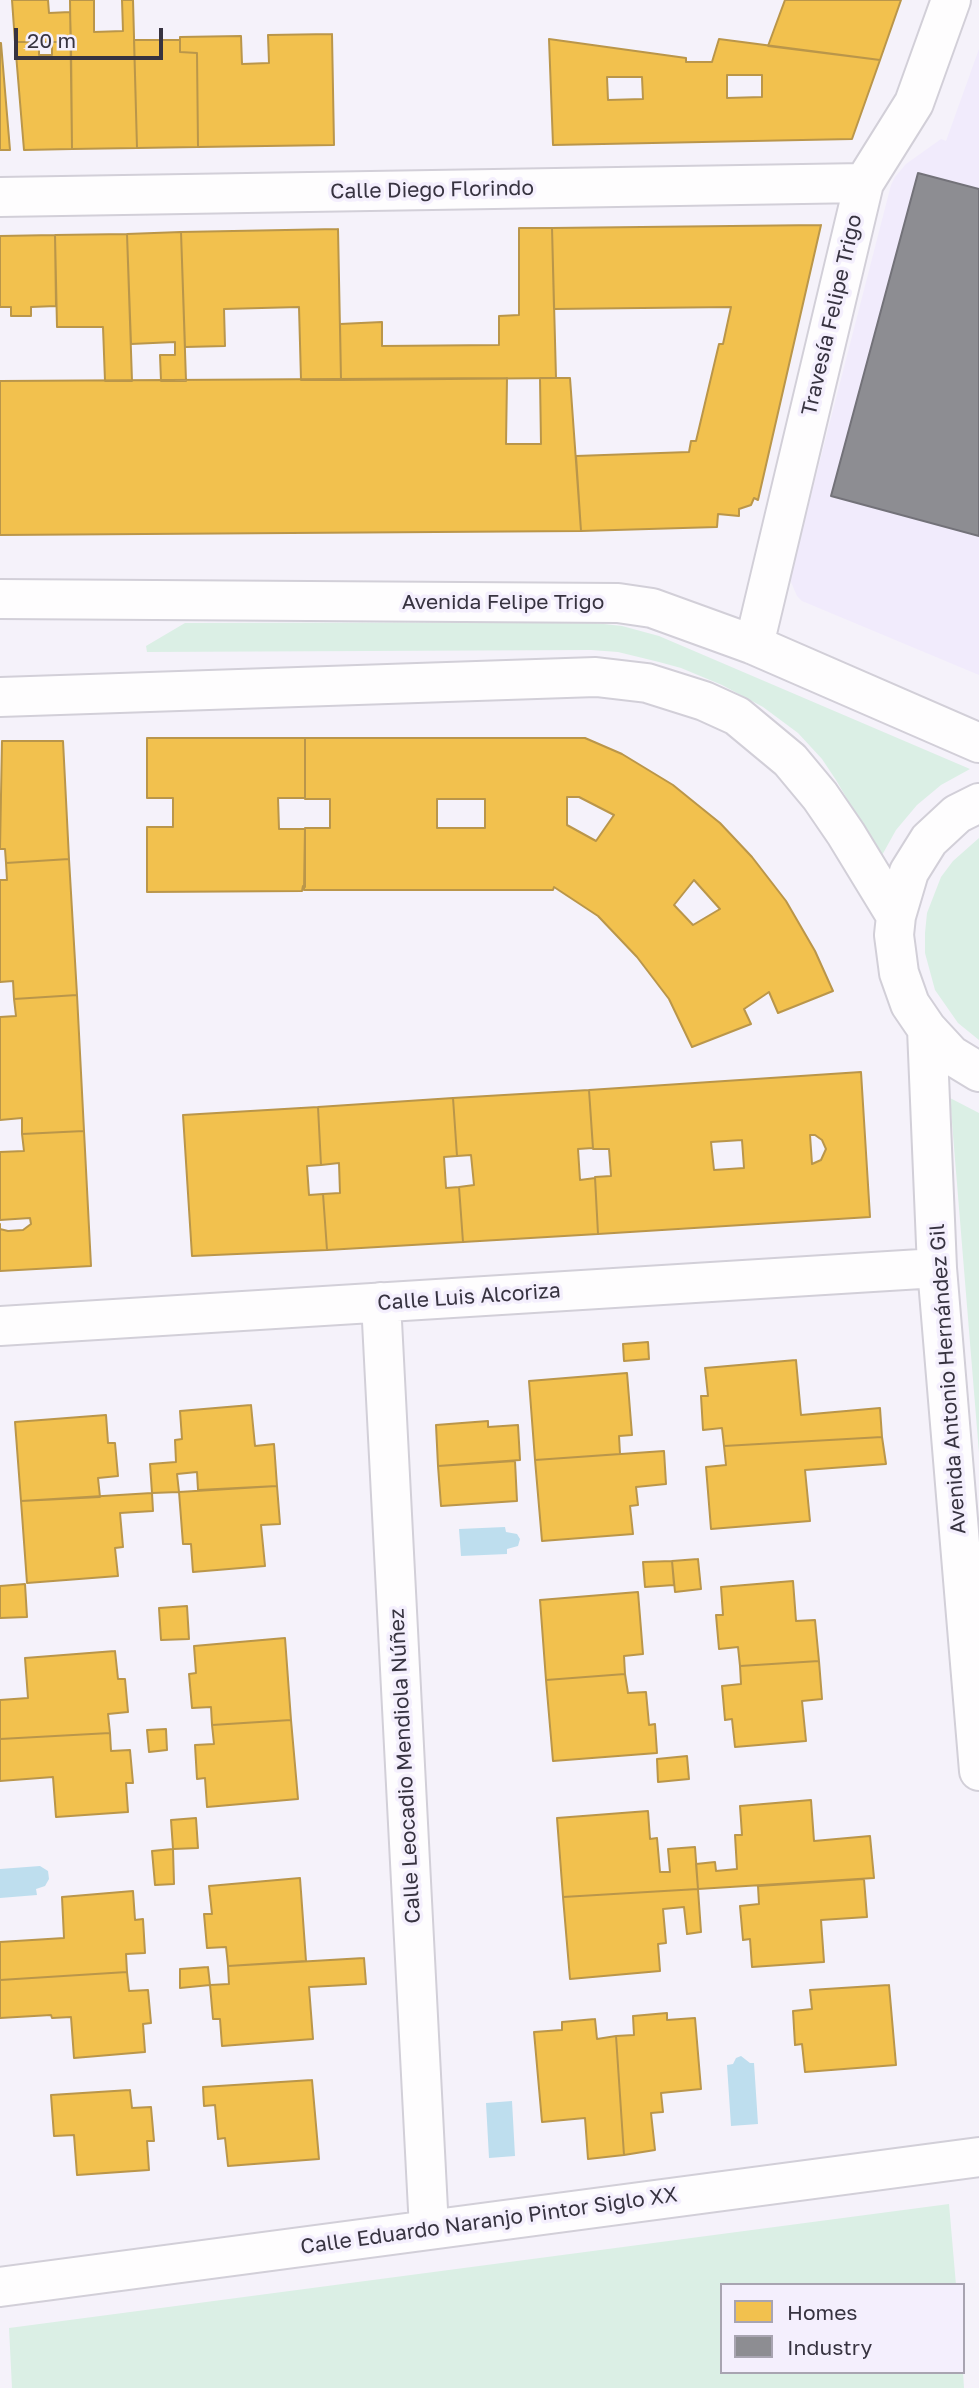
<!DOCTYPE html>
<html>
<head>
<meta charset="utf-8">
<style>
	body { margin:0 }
	#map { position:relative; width:979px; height:2388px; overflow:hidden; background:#f5f2fa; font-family:"Golos Text",sans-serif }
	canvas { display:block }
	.legend { position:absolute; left:720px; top:2283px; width:245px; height:91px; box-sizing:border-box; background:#f4effd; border:2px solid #a8a4b1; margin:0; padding:9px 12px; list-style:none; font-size:21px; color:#373340 }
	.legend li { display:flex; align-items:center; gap:14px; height:35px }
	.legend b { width:35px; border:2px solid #a8a4b1 }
	.scale { position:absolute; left:14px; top:28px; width:149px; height:32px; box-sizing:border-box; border:4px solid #373340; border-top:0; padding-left:9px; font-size:21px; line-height:24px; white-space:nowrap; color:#373340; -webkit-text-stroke:5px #f4effd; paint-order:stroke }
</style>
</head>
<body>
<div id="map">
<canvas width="979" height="2388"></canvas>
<ul class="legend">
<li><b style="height:19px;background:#f2c14e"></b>Homes</li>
<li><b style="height:19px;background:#8d8d92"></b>Industry</li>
</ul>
<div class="scale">20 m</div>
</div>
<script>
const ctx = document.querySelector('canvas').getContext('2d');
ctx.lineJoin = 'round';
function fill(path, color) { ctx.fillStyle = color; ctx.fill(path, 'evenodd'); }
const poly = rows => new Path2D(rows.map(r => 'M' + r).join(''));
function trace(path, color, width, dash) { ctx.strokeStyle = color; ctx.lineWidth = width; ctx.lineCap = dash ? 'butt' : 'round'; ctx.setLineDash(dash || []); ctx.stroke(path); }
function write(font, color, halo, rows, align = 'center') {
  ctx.font = font + ' "Golos Text",sans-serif'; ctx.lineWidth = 7; ctx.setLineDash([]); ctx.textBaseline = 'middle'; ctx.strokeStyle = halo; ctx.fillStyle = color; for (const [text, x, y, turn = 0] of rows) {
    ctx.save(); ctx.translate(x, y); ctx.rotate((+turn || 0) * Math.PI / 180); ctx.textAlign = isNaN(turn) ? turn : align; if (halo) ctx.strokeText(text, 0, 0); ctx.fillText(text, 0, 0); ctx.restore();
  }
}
const built = poly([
	[979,49,979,675,802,601,797,596,791,582,791,573,891,185,895,177,906,164,941,139,946,141]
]);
const green = poly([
	[586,622,622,626,659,636,970,769,941,785,917,805,896,830,881,857,836,780,822,759,798,733,763,707,722,685,681,668,659,662,618,652,591,650,147,652,146,646,185,623],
	[979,838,979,1040,958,1023,935,990,925,953,925,933,927,913,941,877,953,861],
	[950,1098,979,1113,979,1453],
	[949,2204,956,2285,722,2285,722,2372,963,2372,964,2388,12,2388,9,2328]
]);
const water = poly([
	[505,1527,506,1532,517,1534,520,1539,518,1546,507,1549,507,1554,461,1556,459,1529],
	[40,1866,48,1871,49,1879,45,1886,36,1889,37,1895,0,1898,0,1869],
	[741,2056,750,2063,754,2063,758,2124,731,2126,727,2065,733,2064,736,2058],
	[512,2101,515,2156,489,2158,486,2103]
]);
const homes = poly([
	[12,0,48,0,49,13,70,12,71,42,15,42,12,0],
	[70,0,94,0,94,32,123,31,122,0,133,0,137,148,72,149,70,0],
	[785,0,901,0,880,60,768,46,785,0],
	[332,34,334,145,198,147,197,53,180,52,180,37,241,36,242,64,269,63,268,35,332,34],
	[549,39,686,58,686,62,712,62,719,39,880,60,852,139,553,145,549,39],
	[727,75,762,75,762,97,727,98,727,75],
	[607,77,642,77,643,99,608,100,607,77],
	[134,40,180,40,180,52,197,53,198,147,137,148,134,40],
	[15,42,39,42,39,55,52,55,52,42,71,42,72,149,24,150,15,42],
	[0,43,1,43,10,150,0,150,0,43],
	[821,225,758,500,754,498,751,505,739,509,739,516,718,514,717,527,581,531,576,456,689,452,691,441,696,441,719,344,723,344,731,307,554,309,552,228,821,225],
	[519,228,552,228,556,378,341,380,340,324,382,322,382,346,499,345,499,316,519,315,519,228],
	[338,229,341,380,301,380,299,307,224,309,225,346,185,347,181,232,338,229],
	[181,232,186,381,161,381,160,355,175,355,175,342,131,344,127,234,181,232],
	[127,234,132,381,105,381,103,327,57,327,55,235,127,234],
	[55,235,56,306,31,307,31,316,11,316,11,307,0,307,0,236,55,235],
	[507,378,506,444,541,444,540,378,570,378,581,531,0,535,0,381,507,378],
	[147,738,305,738,305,798,278,798,279,829,305,829,305,887,303,886,302,891,147,892,147,827,173,827,173,798,147,798,147,738],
	[305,738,585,738,622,754,673,785,689,798,720,823,752,857,786,901,815,951,833,991,778,1013,769,992,744,1009,751,1024,692,1047,669,999,637,957,598,916,554,887,553,890,304,890,305,828,330,828,330,799,305,799,305,738],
	[567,797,579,797,614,815,596,841,567,825,567,797],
	[437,799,485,799,485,828,437,828,437,799],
	[694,880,720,909,693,925,674,905,694,880],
	[2,741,63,741,69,859,6,863,5,849,0,849,2,741],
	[69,859,77,995,14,999,13,981,0,982,0,880,7,880,6,863,69,859],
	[77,995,84,1131,22,1134,22,1118,0,1120,0,1017,16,1016,14,999,77,995],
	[861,1072,870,1217,598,1234,595,1177,611,1176,609,1149,593,1149,589,1090,861,1072],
	[810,1135,815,1135,822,1140,826,1149,821,1160,812,1164,810,1135],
	[742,1140,744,1168,714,1170,711,1142,742,1140],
	[589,1090,593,1148,578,1149,580,1180,595,1178,598,1234,463,1242,459,1187,474,1185,471,1155,457,1156,453,1098,589,1090],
	[453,1098,457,1156,444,1157,446,1188,459,1187,463,1242,327,1250,323,1194,340,1193,339,1163,321,1165,318,1107,453,1098],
	[318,1107,321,1165,307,1166,309,1195,323,1194,327,1250,192,1256,183,1115,318,1107],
	[84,1131,91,1266,0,1271,0,1224,0,1229,8,1231,23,1230,31,1224,30,1218,0,1220,0,1152,24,1151,22,1134,84,1131],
	[648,1342,649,1359,624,1361,623,1344,648,1342],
	[796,1360,801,1415,880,1408,882,1437,724,1446,722,1428,703,1430,701,1396,708,1396,705,1368,796,1360],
	[627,1373,632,1435,619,1436,620,1454,535,1460,529,1381,627,1373],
	[251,1405,255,1446,274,1444,277,1486,198,1490,197,1472,177,1474,179,1492,152,1493,150,1464,176,1462,175,1440,182,1439,180,1411,251,1405],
	[106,1415,108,1443,115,1443,118,1476,98,1478,100,1497,21,1501,15,1422,106,1415],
	[488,1421,488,1427,518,1425,520,1460,438,1466,436,1425,488,1421],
	[882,1437,886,1464,805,1470,810,1521,711,1529,706,1467,726,1465,724,1446,882,1437],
	[664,1451,666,1484,636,1487,638,1505,630,1506,633,1534,542,1541,535,1460,664,1451],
	[515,1461,517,1501,441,1506,438,1466,515,1461],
	[277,1486,280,1524,261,1525,265,1566,193,1572,191,1544,183,1544,179,1492,277,1486],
	[152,1493,153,1511,120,1513,123,1547,115,1548,118,1576,27,1583,21,1501,152,1493],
	[698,1559,701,1589,675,1592,672,1561,698,1559],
	[672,1561,674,1585,645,1587,643,1562,672,1561],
	[793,1581,796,1621,815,1620,819,1661,740,1666,738,1647,719,1649,716,1615,723,1615,721,1587,793,1581],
	[25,1584,27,1617,0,1618,0,1586,25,1584],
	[638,1592,643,1654,624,1656,625,1674,546,1680,540,1600,638,1592],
	[187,1606,189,1639,161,1640,159,1608,187,1606],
	[285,1638,291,1720,212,1725,211,1707,192,1708,189,1674,196,1673,194,1646,285,1638],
	[115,1651,118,1679,125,1679,128,1712,108,1714,110,1733,0,1739,0,1700,28,1698,25,1658,115,1651],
	[819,1661,822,1699,802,1701,806,1741,735,1747,732,1719,725,1720,722,1686,741,1684,740,1666,819,1661],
	[625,1674,628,1693,646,1692,649,1725,655,1724,657,1753,553,1761,546,1680,625,1674],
	[291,1720,298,1799,207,1807,205,1778,197,1779,195,1745,214,1744,212,1725,291,1720],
	[166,1729,167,1750,149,1752,147,1730,166,1729],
	[110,1733,111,1751,130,1750,133,1783,126,1783,128,1812,56,1817,53,1777,0,1781,0,1739,110,1733],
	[687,1756,689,1779,658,1782,657,1759,687,1756],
	[811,1800,814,1841,870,1836,874,1878,698,1889,696,1864,715,1862,716,1871,737,1869,735,1835,742,1835,740,1806,811,1800],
	[648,1811,650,1839,657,1838,660,1872,670,1872,668,1849,695,1847,698,1889,563,1897,557,1818,648,1811],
	[196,1818,198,1848,173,1849,171,1820,196,1818],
	[173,1849,174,1884,155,1885,152,1851,173,1849],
	[300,1878,306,1961,228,1966,226,1947,207,1948,204,1914,212,1914,209,1886,300,1878],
	[864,1879,867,1917,821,1920,824,1962,752,1967,750,1939,743,1940,740,1906,759,1904,758,1886,864,1879],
	[698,1889,701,1932,687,1934,684,1907,663,1909,666,1943,658,1944,660,1971,570,1979,563,1897,698,1889],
	[133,1891,135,1920,143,1919,145,1953,126,1954,127,1972,0,1980,0,1942,64,1938,62,1897,133,1891],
	[364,1958,366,1984,309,1987,313,2039,222,2046,220,2019,213,2019,210,1985,229,1984,228,1966,364,1958],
	[208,1967,210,1985,180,1988,180,1969,208,1967],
	[127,1972,129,1991,148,1990,151,2023,143,2024,145,2052,74,2058,71,2017,52,2018,51,2015,0,2018,0,1980,127,1972],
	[889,1985,896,2065,805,2072,802,2044,795,2045,793,2011,812,2009,810,1990,889,1985],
	[667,2013,667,2020,695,2018,701,2089,661,2093,663,2112,651,2113,655,2150,624,2155,616,2036,634,2035,633,2016,667,2013],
	[595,2019,597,2039,616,2036,624,2155,588,2159,585,2118,542,2122,534,2032,562,2030,562,2022,595,2019],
	[312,2080,319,2159,228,2166,225,2138,218,2139,215,2105,204,2106,203,2087,312,2080],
	[130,2090,132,2108,151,2107,154,2141,147,2141,149,2170,77,2175,74,2135,54,2136,51,2095,130,2090]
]);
const industry = poly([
	[918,173,979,189,979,536,831,496,918,173]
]);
const street = poly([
	[0,197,864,183],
	[0,599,618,603,652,608,754,645,979,743],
	[754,645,864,183,914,103,951,0],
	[0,697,596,677,647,683,704,701,737,716,790,760,820,796,846,834,896,916],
	[979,803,957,814,929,840,909,872,896,916,894,935,899,973,910,1004,927,1029,951,1055,979,1072],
	[927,1029,937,1268,979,1771],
	[381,1302,429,2229],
	[0,1326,937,1268],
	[0,2287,979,2157]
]);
const streetNames = [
	["Calle Diego Florindo",432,190,-1],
	["Travesía Felipe Trigo",832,315,-77],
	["Avenida Felipe Trigo",503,602],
	["Calle Luis Alcoriza",469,1297,-4],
	["Avenida Antonio Hernández Gil",948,1379,-94],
	["Calle Leocadio Mendiola Núñez",405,1766,-93],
	["Calle Eduardo Naranjo Pintor Siglo XX",489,2221,-8]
];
fill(built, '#f1ebfc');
fill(green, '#dbefe5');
fill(water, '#bedeee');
fill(homes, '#f2c14e');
trace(homes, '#ba964a', 2);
fill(industry, '#8d8d92');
trace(industry, '#737279', 2);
trace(street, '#d2cfd8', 42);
trace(street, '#fefdfe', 38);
write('21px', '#373340', '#f4effd', streetNames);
</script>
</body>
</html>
